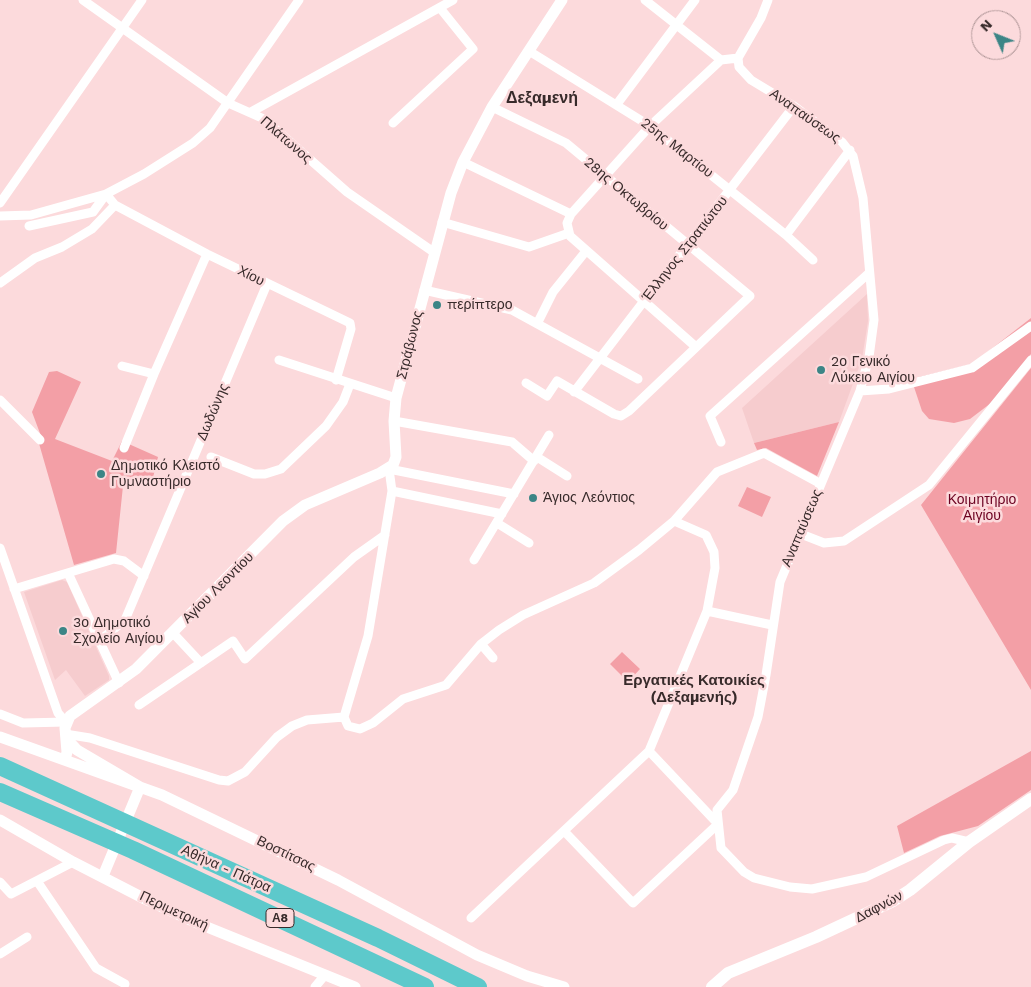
<!DOCTYPE html>
<html>
<head>
<meta charset="utf-8">
<style>
	body { margin:0 }
	#map { position:relative; width:1031px; height:987px; overflow:hidden; background:#fcdadc; font-family:"Work Sans",sans-serif }
	canvas { display:block }
	.north { position:absolute; left:971px; top:10px; width:50px; height:50px; box-sizing:border-box; background:#fcdadc; border:1px solid #ad9495; border-radius:50%; rotate:314deg; font-size:14px; font-weight:700; line-height:20px; text-align:center; color:#372a2a }
	.north::after { content:''; display:block; margin:auto; width:18px; height:22px; background:#3c8586; clip-path:polygon(50% 0,100% 100%,50% 72%,0 100%) }
</style>
</head>
<body>
<div id="map">
<canvas width="1031" height="987"></canvas>
<div class="north">N</div>
</div>
<script>
const ctx = document.querySelector('canvas').getContext('2d');
ctx.lineJoin = 'round';
function fill(path, color) { ctx.fillStyle = color; ctx.fill(path, 'evenodd'); }
const poly = rows => new Path2D(rows.map(r => 'M' + r).join(''));
function trace(path, color, width, dash) { ctx.strokeStyle = color; ctx.lineWidth = width; ctx.lineCap = dash ? 'butt' : 'round'; ctx.setLineDash(dash || []); ctx.stroke(path); }
function write(font, color, halo, rows, align = 'center') {
  ctx.font = font + ' "Work Sans",sans-serif'; ctx.lineWidth = 5; ctx.setLineDash([]); ctx.textBaseline = 'middle'; ctx.strokeStyle = halo; ctx.fillStyle = color; for (const [text, x, y, turn = 0] of rows) {
    ctx.save(); ctx.translate(x, y); ctx.rotate((+turn || 0) * Math.PI / 180); ctx.textAlign = isNaN(turn) ? turn : align; if (halo) ctx.strokeText(text, 0, 0); ctx.fillText(text, 0, 0); ctx.restore();
  }
}
const built = poly([
	[867,294,868,321,862,359,839,422,754,443,742,408],
	[62,580,67,582,109,676,109,680,85,696,66,670,55,680,24,592]
]);
const green = poly([
	[1031,318,1031,354,991,403,970,419,954,423,929,419,922,411,914,387,919,377,972,364],
	[1031,368,1031,690,921,505],
	[57,371,81,382,55,439,112,461,122,441,158,457,151,486,123,486,116,553,74,565,38,440,41,436,32,412,49,372],
	[839,422,817,476,766,448,757,450,754,443],
	[747,487,771,497,762,517,738,506],
	[622,652,640,669,628,682,610,664],
	[1031,751,1031,790,978,826,940,836,904,853,897,826]
]);
const minor = poly([
	[83,0,228,103,264,119,347,192,435,253],
	[645,0,721,60],
	[768,0,761,18,738,58,739,67,751,80,794,106,842,142,853,156,863,198,874,320,869,357,860,391,780,582,766,675,758,717,733,790,717,810,721,848,744,872,754,878,790,887,812,889,866,877,944,840,952,838,969,842],
	[529,51,650,126,786,235,813,260],
	[617,104,695,0],
	[492,107,566,143,750,296,629,411,621,416,614,414,557,381,547,396,526,383],
	[251,112,453,0],
	[393,123,473,49,440,8],
	[463,162,571,214],
	[0,203,142,0],
	[0,216,31,215,106,194,144,174,193,143,210,128,299,0],
	[442,222,529,247,569,233],
	[29,226,93,212,106,194,115,205,207,254,350,323,351,329,336,380],
	[786,235,850,150],
	[0,283,35,258,62,247,92,229,115,205],
	[424,290,512,310,638,379],
	[538,322,553,292,586,251],
	[696,347,570,236,567,223,571,214,650,126,721,60,738,58],
	[279,360,396,398],
	[122,366,154,374],
	[860,391,889,389,972,368,1031,326],
	[574,392,794,106],
	[0,400,40,440],
	[394,421,512,442,534,461],
	[721,442,710,416,869,273],
	[124,448,154,374,207,254],
	[211,457,254,474,265,474,281,469,326,426,343,402,350,384],
	[537,457,567,476],
	[392,491,502,514],
	[497,523,529,543],
	[801,534,824,543,844,541,929,485,1031,360],
	[0,548,58,713,66,722],
	[474,560,549,435],
	[68,573,119,683],
	[14,589,114,559,124,561,144,576],
	[707,611,772,625],
	[173,633,201,663],
	[99,641,125,620,267,284],
	[481,644,493,658],
	[139,705,233,641,245,659,354,557,385,535],
	[0,714,23,723,66,722],
	[344,717,348,726,360,729,373,723,403,699,446,685,481,644,499,630,523,615,594,583,639,550,674,521],
	[344,717,368,636,392,491,389,469,514,494],
	[65,734,90,738,219,780,228,781,245,772,277,737,292,726,307,720,344,717],
	[649,751,707,611,715,568,714,552,706,535,674,521,717,472,764,453,821,484],
	[564,831,633,903,718,824],
	[37,881,96,968,125,984],
	[0,882,11,894,73,862],
	[471,918,649,751,718,824],
	[0,954,27,937],
	[315,987,325,975]
]);
const tertiary = poly([
	[0,737,162,795,338,880,477,955,527,976,564,987],
	[66,738,77,750,140,787,103,876],
	[65,760,67,752,65,728,70,716,136,669,283,521,305,505,380,473,393,465,396,457,394,421,396,398,451,193,463,162,492,107,562,0],
	[0,820,73,862,145,899,197,923,355,987]
]);
const secondary = poly([
	[712,987,728,973,816,937,893,901,910,890,969,842,1031,799]
]);
const motorway = poly([
	[0,766,378,938,478,987],
	[0,792,133,850,425,987]
]);
const markers = [
	[437,305,5,"#3c8586"],
	[821,370,5,"#3c8586"],
	[101,474,5,"#3c8586"],
	[533,498,5,"#3c8586"],
	[63,631,5,"#3c8586"]
];
const shields = [
	[280,918,28]
];
const shieldNames = [
	["Α8",280,918]
];
const streetNames = [
	["Αναπαύσεως",805,116,35],
	["Πλάτωνος",286,140,41],
	["25ης Μαρτίου",677,148,38],
	["28ης Οκτωβρίου",626,194,40],
	["Έλληνος Στρατιώτου",685,249,-52],
	["Χίου",251,276,26],
	["Στράβωνος",410,345,-76],
	["Δωδώνης",213,412,-67],
	["Αναπαύσεως",802,528,-67],
	["Αγίου Λεοντίου",218,588,-45],
	["Βοστίτσας",286,854,26],
	["Αθήνα - Πάτρα",226,869,24],
	["Δαφνών",879,907,-28],
	["Περιμετρική",174,911,25]
];
const poiNames = [
	["περίπτερο",447,305],
	["2ο Γενικό",831,362],
	["Λύκειο Αιγίου",831,378],
	["Δημοτικό Κλειστό",111,466],
	["Γυμναστήριο",111,482],
	["Άγιος Λεόντιος",543,498],
	["3ο Δημοτικό",73,623],
	["Σχολείο Αιγίου",73,639]
];
const parkNames = [
	["Κοιμητήριο",982,500],
	["Αιγίου",982,516]
];
const neighbourhoodNames = [
	["Εργατικές Κατοικίες",694,681],
	["(Δεξαμενής)",694,698]
];
const quarterNames = [
	["Δεξαμενή",542,98]
];
fill(built, '#f6ccce');
fill(green, '#f39fa6');
trace(minor, '#fff', 9);
trace(tertiary, '#fff', 11);
trace(secondary, '#fff', 12);
trace(motorway, '#5dc9cb', 18);
for (const [x, y, r, color] of markers) { const dot = new Path2D(); dot.arc(x, y, r, 0, 2 * Math.PI); ctx.fillStyle = color; ctx.fill(dot); trace(dot, '#fcdadc', 2); }
for (const [x, y, w] of shields) { const box = new Path2D(); box.roundRect(x - w / 2, y - 9.5, w, 19, 4); ctx.fillStyle = '#fcdadc'; ctx.fill(box); trace(box, '#372a2a', 1); }
write('bold 12px', '#372a2a', null, shieldNames);
write('14px', '#372a2a', '#fcdadc', streetNames);
write('14px', '#372a2a', '#fcdadc', poiNames, 'left');
write('14px', '#6b0020', '#fcdadc', parkNames);
write('bold 15px', '#372a2a', '#fcdadc', neighbourhoodNames);
write('bold 16px', '#372a2a', '#fcdadc', quarterNames);
</script>
</body>
</html>
